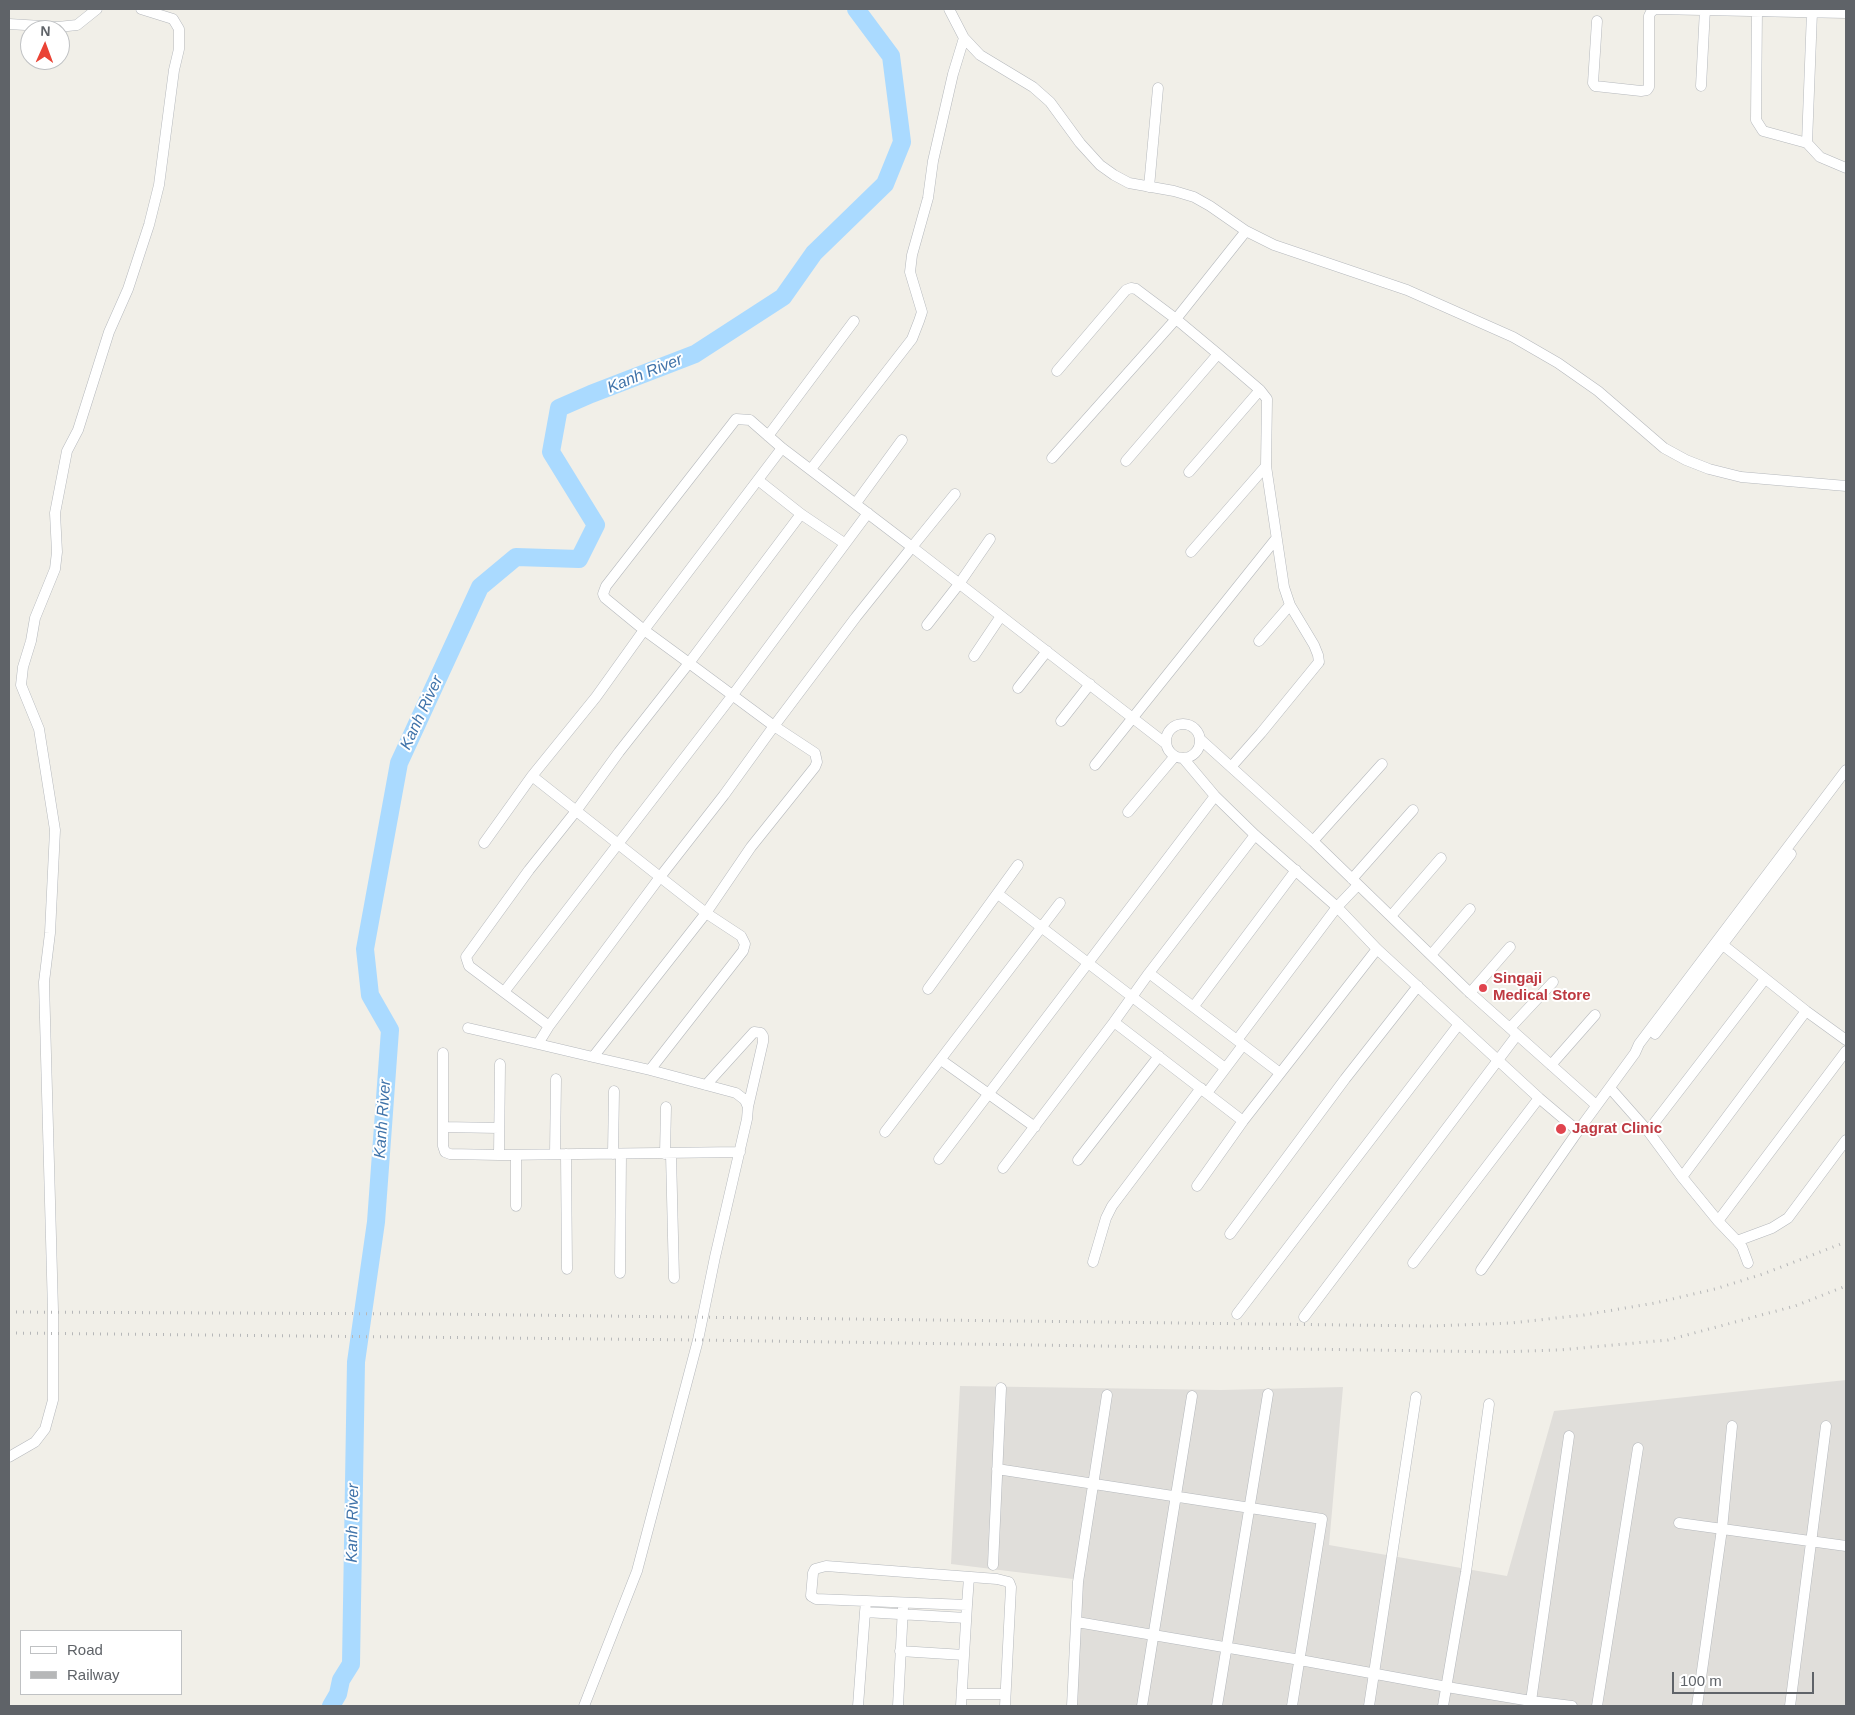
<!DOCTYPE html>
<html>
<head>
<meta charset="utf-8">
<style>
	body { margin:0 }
	#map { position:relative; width:1855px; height:1715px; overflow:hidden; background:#f1efe8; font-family:Arial,sans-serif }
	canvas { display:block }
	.frame { position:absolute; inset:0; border:10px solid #5f6368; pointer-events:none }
	.legend { position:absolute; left:20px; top:1630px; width:162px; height:65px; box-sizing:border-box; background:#fff; border:1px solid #bfc1c3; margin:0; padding:6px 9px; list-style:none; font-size:15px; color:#5f6368 }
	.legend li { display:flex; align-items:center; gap:10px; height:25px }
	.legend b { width:25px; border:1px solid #bfc1c3 }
	.north { position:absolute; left:20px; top:20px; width:50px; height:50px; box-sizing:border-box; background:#fff; border:1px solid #bfc1c3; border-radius:50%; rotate:2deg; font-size:14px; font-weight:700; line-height:20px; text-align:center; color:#5f6368 }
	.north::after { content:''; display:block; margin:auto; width:18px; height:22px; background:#ea4335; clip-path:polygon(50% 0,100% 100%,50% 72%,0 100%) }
	.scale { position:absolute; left:1672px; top:1672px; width:142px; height:22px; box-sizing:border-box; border:2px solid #5f6368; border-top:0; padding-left:6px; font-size:15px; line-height:18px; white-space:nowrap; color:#5f6368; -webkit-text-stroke:4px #fff; paint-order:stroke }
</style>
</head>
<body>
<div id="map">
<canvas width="1855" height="1715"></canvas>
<div class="frame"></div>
<ul class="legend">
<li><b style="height:6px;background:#fff"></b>Road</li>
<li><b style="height:6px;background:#b6b7b8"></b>Railway</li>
</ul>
<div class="north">N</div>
<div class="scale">100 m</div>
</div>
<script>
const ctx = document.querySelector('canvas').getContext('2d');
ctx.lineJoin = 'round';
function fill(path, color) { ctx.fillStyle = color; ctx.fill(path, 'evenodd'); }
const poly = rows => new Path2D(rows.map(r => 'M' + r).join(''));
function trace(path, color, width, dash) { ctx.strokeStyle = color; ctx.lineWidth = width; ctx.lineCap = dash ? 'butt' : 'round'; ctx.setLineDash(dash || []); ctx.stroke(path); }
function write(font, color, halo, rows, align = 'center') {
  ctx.font = font + ' Arial,sans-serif'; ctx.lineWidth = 4; ctx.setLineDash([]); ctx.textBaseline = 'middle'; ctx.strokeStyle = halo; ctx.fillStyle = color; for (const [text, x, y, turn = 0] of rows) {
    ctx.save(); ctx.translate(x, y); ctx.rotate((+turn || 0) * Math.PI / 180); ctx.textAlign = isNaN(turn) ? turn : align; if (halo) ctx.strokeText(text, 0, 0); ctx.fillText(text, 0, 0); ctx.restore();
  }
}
const industrial = poly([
	[1846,1380,1846,1706,1075,1706,1081,1580,951,1564,960,1386,1221,1390,1343,1387,1329,1545,1507,1576,1554,1411]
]);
const river = poly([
	[331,1706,338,1694,341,1680,351,1664,356,1362,376,1222,390,1030,370,995,365,949,399,763,480,587,516,557,579,559,596,525,551,452,559,408,591,394,695,354,783,297,814,253,885,184,902,142,891,56,856,9]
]);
const minor = poly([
	[949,9,964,38,980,55,1033,87,1050,102,1080,143,1100,165,1114,175,1129,183,1174,191,1194,197,1210,206,1246,231,1274,245,1407,290,1513,337,1558,363,1598,391,1664,448,1686,460,1709,469,1741,477,1846,486],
	[1757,9,1756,120,1763,131,1807,143],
	[1812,12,1807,143,1820,157,1846,168],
	[1597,21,1593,83,1595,86,1641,91,1647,90,1649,87,1649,16,1651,12,1655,9,1846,13],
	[9,24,58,27,77,25,97,9],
	[1701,86,1705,9],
	[1149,187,1158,88],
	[1057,371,1126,290,1131,288,1136,289,1176,319,1218,354,1260,390,1267,399,1266,466,1284,587,1290,605,1314,645,1318,655,1319,662,1261,733,1231,767],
	[768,436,854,321],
	[1052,458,1176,319,1246,231],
	[1126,461,1218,354],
	[811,469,912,339,919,321,922,312,910,272,912,255,928,198,933,161,953,74,964,38],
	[1189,472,1260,390],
	[758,480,801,514,844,543],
	[856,503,902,440],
	[801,514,689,663,644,630,605,598,603,594,606,586,736,419,750,420,782,448,912,547,955,494],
	[1191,552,1266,466],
	[927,625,959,584,990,539],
	[1259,641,1290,605],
	[974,656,1001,616],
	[1018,688,1047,651],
	[1061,721,1090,684],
	'1166 741a17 17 0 1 1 34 0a17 17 0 1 1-34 0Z',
	[1200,739,1313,841,1467,990,1596,1105],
	[1183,758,1215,796,1255,835,1337,907,1377,949,1539,1098,1578,1131,1635,1053,1639,1044,1846,770],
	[1095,765,1275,540],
	[532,776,660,877,549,1026],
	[1128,812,1175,756],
	[1313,841,1382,764],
	[484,843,532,776,596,697,644,630,782,448],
	[1352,879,1413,810],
	[998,894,1225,1068],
	[1391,916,1441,858],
	[1718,941,1806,1011,1846,1040],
	[1431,955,1470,909],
	[1149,973,1280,1073],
	[928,989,1018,865],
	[504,992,732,696,868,513],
	[1470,993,1510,947],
	[1194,1006,1296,870],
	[1114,1022,1243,1121],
	[468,1028,538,1044],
	[1510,1028,1553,982],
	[1655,1034,1791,854],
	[1237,1040,1337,907,1357,886],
	[443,1053,443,1146,445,1152,450,1154,499,1155,740,1152],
	[593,1057,706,913,751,847,815,767,817,762,815,753,774,726,689,663,619,752,576,811,529,870,466,957,469,966,549,1026,538,1044,593,1057,650,1070,743,951,745,944,741,936,706,913,660,877,724,795,774,726,856,617,912,547,1165,743],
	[941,1060,1035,1127],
	[1551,1065,1595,1015],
	[706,1085,754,1032,761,1033,763,1036,763,1042,748,1107],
	[1610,1088,1648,1131,1682,1177,1718,1221,1737,1241,1742,1247,1748,1263],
	[1207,1093,1243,1045],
	[443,1127,499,1128],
	[1648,1131,1765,979],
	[885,1132,1060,903],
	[555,1154,556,1079],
	[566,1154,567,1269],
	[613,1154,614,1091],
	[665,1154,666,1107],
	[671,1154,674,1278],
	[499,1155,500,1064],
	[939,1159,1215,796],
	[1078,1160,1159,1056],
	[1003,1168,1114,1022,1149,973,1255,835],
	[1682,1177,1806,1011],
	[1197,1186,1243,1121,1377,949],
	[516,1206,516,1155],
	[1718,1221,1846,1051],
	[1230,1234,1345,1079,1418,986],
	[1737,1241,1772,1228,1788,1218,1846,1140],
	[1093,1262,1106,1218,1112,1206,1201,1088],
	[1413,1263,1539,1098],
	[1481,1270,1578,1131],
	[620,1273,621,1154],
	[1237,1314,1459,1024],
	[1304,1317,1517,1035],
	[9,1457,35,1442,45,1429,53,1400,53,1311,44,982,50,933,55,830,39,729,21,685,23,667,31,641,35,618,55,569,57,552,55,513,67,451,78,430,109,332,128,289,149,225,159,185,174,70,179,49,179,29,173,19,141,9],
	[997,1469,1322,1519,1292,1706],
	[1679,1523,1846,1546],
	[993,1565,1001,1388],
	[866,1601,865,1612,966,1618],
	[967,1605,969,1577],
	[1077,1622,1300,1660,1447,1687,1531,1701,1572,1706],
	[900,1651,964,1655],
	[962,1694,1005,1694],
	[1531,1701,1569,1436],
	[584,1706,637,1571,698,1340,715,1257,747,1119,748,1107,745,1100,736,1093,650,1070],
	[858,1706,865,1612],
	[898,1706,903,1607],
	[961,1706,967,1605,816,1599,811,1596,813,1573,815,1569,826,1566,997,1579,1009,1582,1011,1587,1005,1706],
	[1072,1706,1078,1582,1107,1395],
	[1142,1706,1192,1396],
	[1217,1706,1268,1394],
	[1369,1706,1416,1397],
	[1443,1706,1466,1572,1489,1404],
	[1597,1706,1638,1448],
	[1697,1706,1722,1529,1732,1426],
	[1790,1706,1826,1426]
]);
const rail = poly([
	[9,1312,436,1314,1430,1326,1511,1323,1584,1315,1655,1303,1715,1289,1763,1274,1846,1242],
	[9,1333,698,1340,1503,1352,1559,1350,1668,1340,1795,1306,1846,1286]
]);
const markers = [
	[1483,988,5,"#e0444e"],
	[1561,1129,6,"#e0444e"]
];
const healthNames = [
	["Singaji",1493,979],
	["Medical Store",1493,996],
	["Jagrat Clinic",1572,1129]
];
const waterNames = [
	["Kanh River",645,374,-22],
	["Kanh River",422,713,-65],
	["Kanh River",383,1119,-86],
	["Kanh River",353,1523,-89]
];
fill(industrial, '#e0deda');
trace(river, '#aadaff', 18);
trace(minor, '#b5b8bc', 11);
trace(minor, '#fff', 10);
trace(rail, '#b6b7b8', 3, [1, 6]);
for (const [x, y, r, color] of markers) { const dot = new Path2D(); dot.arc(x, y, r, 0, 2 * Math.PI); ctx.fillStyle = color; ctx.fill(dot); trace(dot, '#fff', 2); }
write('bold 15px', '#be3a42', '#fff', healthNames, 'left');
write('italic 16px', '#4174aa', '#fff', waterNames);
</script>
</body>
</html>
